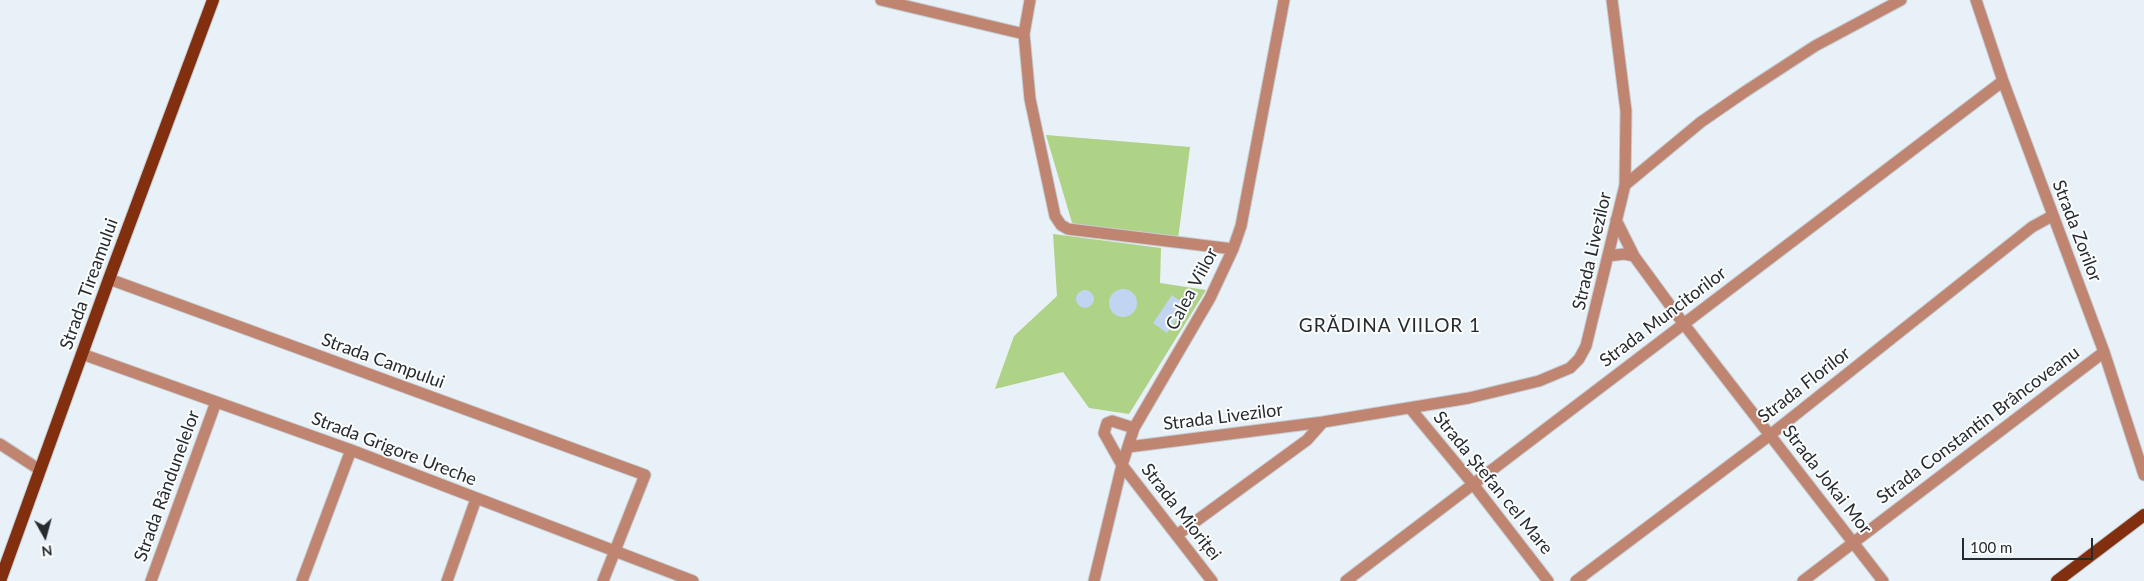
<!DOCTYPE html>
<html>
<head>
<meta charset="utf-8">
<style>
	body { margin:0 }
	#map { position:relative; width:2144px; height:581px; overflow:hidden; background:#e8f0f8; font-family:Lato,sans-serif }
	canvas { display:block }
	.north { position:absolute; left:20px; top:511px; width:50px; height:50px; -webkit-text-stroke:4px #fbfdfe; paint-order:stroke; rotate:173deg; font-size:14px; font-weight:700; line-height:20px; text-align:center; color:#282b2e }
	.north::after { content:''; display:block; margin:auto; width:18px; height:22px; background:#282b2e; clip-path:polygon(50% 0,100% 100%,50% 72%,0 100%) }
	.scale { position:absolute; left:1962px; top:538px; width:131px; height:22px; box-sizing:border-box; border:2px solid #282b2e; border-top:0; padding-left:6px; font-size:15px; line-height:18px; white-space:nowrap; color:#282b2e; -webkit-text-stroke:4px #fbfdfe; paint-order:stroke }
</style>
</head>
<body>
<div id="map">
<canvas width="2144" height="581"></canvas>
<div class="north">N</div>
<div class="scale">100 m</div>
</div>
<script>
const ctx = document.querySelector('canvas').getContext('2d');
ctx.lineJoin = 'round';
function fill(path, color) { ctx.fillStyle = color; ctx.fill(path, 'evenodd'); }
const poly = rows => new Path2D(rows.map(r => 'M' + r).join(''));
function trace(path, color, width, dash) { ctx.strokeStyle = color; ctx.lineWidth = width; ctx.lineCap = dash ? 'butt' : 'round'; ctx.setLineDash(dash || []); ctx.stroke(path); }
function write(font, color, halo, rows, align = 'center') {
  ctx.font = font + ' Lato,sans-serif'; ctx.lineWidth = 4; ctx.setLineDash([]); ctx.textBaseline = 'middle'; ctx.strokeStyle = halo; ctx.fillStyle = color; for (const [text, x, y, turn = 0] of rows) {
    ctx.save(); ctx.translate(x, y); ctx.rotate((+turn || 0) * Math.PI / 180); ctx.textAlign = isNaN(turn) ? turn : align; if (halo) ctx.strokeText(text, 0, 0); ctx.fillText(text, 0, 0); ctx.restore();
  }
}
const green = poly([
	[1046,135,1190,147,1178,239,1073,226],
	[1053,234,1161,248,1160,283,1206,290,1129,414,1089,408,1063,372,995,389,1014,336,1057,296]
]);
const water = poly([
	'1109 303a14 14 0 1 1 28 0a14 14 0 1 1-28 0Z',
	'1076 299a9 9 0 1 1 18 0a9 9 0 1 1-18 0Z',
	[1172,295,1186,305,1167,333,1153,323]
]);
const minor = poly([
	[881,0,1024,34],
	[1030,0,1024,34,1030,99,1055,216,1061,225,1068,229,1233,249],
	[1612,0,1626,111,1625,185],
	[1976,0,2003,81,2104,352,2144,475],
	[1616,220,1634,256,1683,323,1883,581],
	[1608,256,1624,254,1634,256],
	[109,279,645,475,603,581],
	[82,354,351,450,693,581],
	[1410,408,1473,484,1548,581],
	[1134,428,1112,421,1107,423,1104,433,1122,465,1212,581],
	[0,444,40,470],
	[1128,447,1323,422,1469,398,1539,381,1570,368,1579,359,1586,346,1625,185,1701,122,1746,91,1815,46,1901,0],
	[1177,535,1307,440,1323,422],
	[151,581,216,402],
	[302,581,351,450],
	[447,581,476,499],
	[1094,581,1122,465,1134,428,1210,298,1233,249,1241,226,1284,0],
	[1346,581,2003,81],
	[1576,581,1770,435,2032,227,2052,216],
	[1803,581,2104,352]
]);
const major = poly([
	[0,581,109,279,213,0],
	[2057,581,2144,515]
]);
const streetNames = [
	["Strada Zorilor",2077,231,69],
	["Strada Livezilor",1592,251,-77],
	["Strada Tireamului",89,284,-70],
	["Calea Viilor",1192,289,-62],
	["Strada Muncitorilor",1663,317,-37],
	["Strada Campului",383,361,20],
	["Strada Florilor",1804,385,-38],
	["Strada Livezilor",1223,417,-7],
	["Strada Constantin Brâncoveanu",1978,425,-37],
	["Strada Grigore Ureche",394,449,21],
	["Strada Jokai Mor",1827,480,52],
	["Strada Ștefan cel Mare",1493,483,51],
	["Strada Rândunelelor",167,486,-70],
	["Strada Mioriței",1181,512,52]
];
const neighbourhoodNames = [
	["GRĂDINA VIILOR 1",1390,326]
];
fill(green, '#aed286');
fill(water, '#c1d5f3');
trace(minor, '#c5cdd4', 13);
trace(major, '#c5cdd4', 14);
trace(minor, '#c08570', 11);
trace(major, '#812f0e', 12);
write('18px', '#282b2e', '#fbfdfe', streetNames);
ctx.letterSpacing = '1px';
write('19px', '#282b2e', '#fbfdfe', neighbourhoodNames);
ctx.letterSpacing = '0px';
</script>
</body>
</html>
